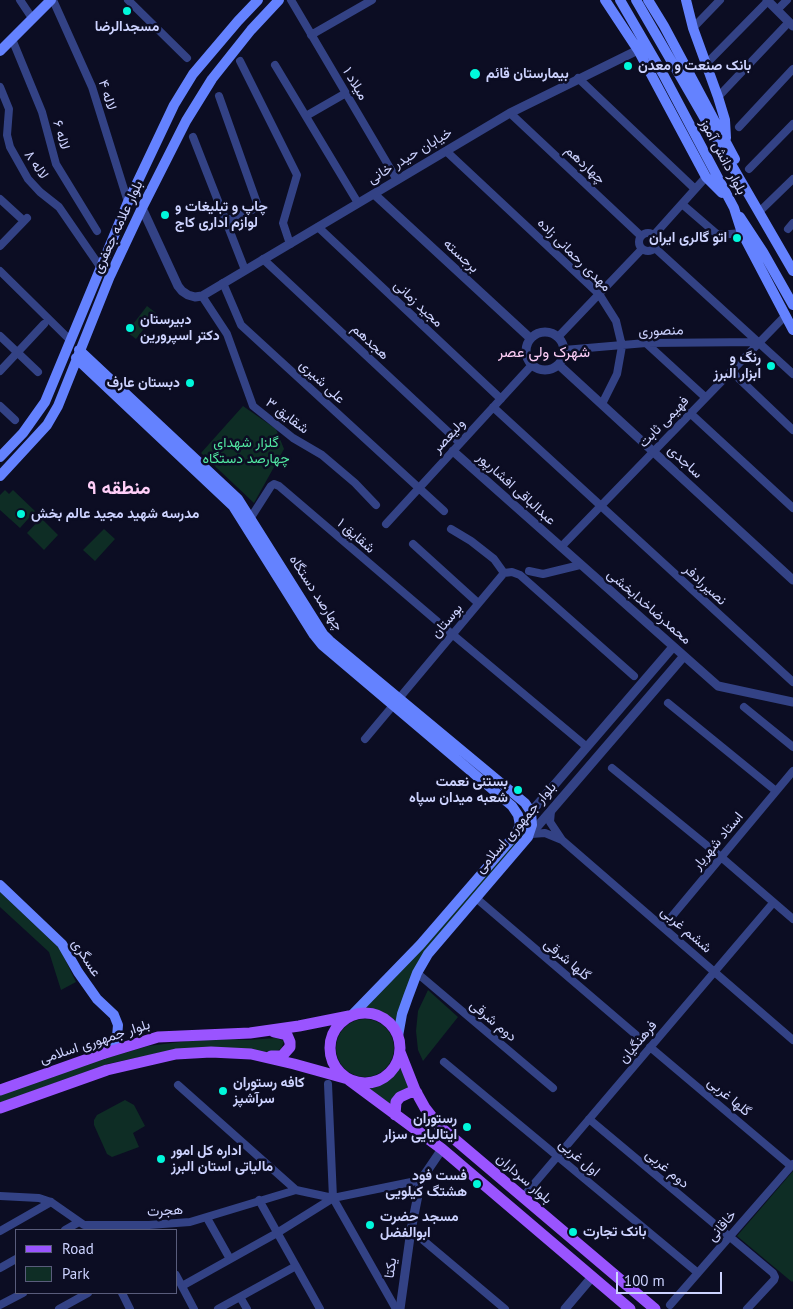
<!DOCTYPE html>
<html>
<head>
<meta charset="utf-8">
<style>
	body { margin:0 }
	#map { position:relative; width:793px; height:1309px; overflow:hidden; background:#0c0d23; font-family:"PT Sans",sans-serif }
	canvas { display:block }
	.legend { position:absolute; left:15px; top:1229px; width:162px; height:65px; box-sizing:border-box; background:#0c0d23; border:1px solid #595c7b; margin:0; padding:6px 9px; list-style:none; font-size:15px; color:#cdd3ff }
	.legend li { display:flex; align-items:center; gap:10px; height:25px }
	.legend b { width:25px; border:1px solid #595c7b }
	.scale { position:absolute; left:616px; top:1272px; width:106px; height:22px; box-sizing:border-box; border:2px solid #cdd3ff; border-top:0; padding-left:6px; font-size:15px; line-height:18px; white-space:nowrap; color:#cdd3ff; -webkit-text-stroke:4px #0c0d23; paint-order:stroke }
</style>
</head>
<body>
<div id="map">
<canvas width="793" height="1309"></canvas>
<ul class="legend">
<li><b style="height:6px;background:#9a54ff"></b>Road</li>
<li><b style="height:14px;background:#0e2d25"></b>Park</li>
</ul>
<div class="scale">100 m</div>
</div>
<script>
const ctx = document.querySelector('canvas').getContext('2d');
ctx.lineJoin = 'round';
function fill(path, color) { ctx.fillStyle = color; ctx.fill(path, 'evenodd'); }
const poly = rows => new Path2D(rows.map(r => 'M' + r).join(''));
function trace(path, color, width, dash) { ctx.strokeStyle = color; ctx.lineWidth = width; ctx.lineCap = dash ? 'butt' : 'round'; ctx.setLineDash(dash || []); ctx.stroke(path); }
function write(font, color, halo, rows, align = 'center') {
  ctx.font = font + ' "PT Sans",Vazirmatn,sans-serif'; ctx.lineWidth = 5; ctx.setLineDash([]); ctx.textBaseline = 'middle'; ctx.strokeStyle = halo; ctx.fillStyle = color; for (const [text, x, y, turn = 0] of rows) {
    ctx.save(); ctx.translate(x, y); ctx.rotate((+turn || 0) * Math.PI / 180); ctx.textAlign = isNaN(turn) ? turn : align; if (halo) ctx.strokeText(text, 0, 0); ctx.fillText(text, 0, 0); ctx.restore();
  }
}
const green = poly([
	[147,306,156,313,136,339,127,332],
	[243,406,276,429,284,449,254,503,201,453],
	[5,490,9,494,13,490,35,511,20,528,0,510,0,495],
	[41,518,58,535,44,550,27,533],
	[104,529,115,539,95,561,83,550],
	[529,828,526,837,426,952,397,1027,390,1019,376,1011,360,1011,521,832],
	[0,892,60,949,76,982,61,990,49,952,0,907],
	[428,990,458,1017,423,1061,418,1050,416,1031,418,1011],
	'336 1048a29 29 0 1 1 58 0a29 29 0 1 1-58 0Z',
	[212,1038,248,1040,276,1038,284,1041,281,1049,273,1052,177,1049,107,1064,0,1103,0,1094,84,1065,148,1046],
	[401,1060,413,1090,393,1110,368,1087,381,1084,390,1078],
	[125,1100,134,1105,145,1126,133,1133,139,1147,112,1157,107,1154,94,1125,94,1120,97,1115],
	[793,1171,793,1281,792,1282,737,1236]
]);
const minor = poly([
	[20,0,32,18],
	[53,0,92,87,128,202],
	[128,0,187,58],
	[291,0,397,180],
	[777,10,787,0],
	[693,28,720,0],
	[311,35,372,0],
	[12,39,42,112,56,164,97,231],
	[240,61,297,175,283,223,290,244],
	[275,65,358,203],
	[705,65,768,1],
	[578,78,695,189],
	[0,87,9,109,7,135,10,147,28,179,40,192,59,207,101,268],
	[219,96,257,203,254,209,226,221],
	[718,97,789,22],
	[510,113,641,236],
	[306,116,346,93],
	[739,127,793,69],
	[193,137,245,270],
	[446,151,599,294,616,321,622,346,617,374,602,404],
	[749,169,793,124],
	[0,199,24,221],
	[682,204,718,235,742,233],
	[759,212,793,179],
	[318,227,501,399],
	[788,229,793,223],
	'639 242a9 9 0 1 1 18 0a9 9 0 1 1-18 0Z',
	[654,235,706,177],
	[0,246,27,218],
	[655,248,793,374],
	[263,259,460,443],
	[0,271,70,340],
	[223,283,241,325,444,511],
	[202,296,227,334,253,406,293,438,322,455,355,483,376,505],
	[0,336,38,372],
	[558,337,642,249],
	[646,343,705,397],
	[564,350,646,343,759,342],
	[0,371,44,324],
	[731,371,793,430],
	[0,406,15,420],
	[493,407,793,682],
	[690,413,793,508],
	[248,522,271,486,274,484,279,486,452,634,587,747],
	[386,524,531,366],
	[451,529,471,541,494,559,504,573],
	[413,544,478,603],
	[561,547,786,315],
	[529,571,543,574,580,565],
	[668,703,776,791],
	[744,707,793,747],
	[365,739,504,573,512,572,520,575,634,676],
	[612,768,721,857,793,919],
	[531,834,545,833,562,840,550,822,551,811],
	[562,840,793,1040],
	[476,898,642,1040],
	[663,927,793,771],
	[417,973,553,1088],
	[650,1047,791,1166],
	[444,1062,698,1273],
	[328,1084,333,1198,396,1309],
	[178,1085,296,1190],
	[589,1119,773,1273,775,1277,774,1280,747,1309],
	[0,1196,39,1198,51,1202,84,1225,149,1225,190,1222,296,1190,333,1198],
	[522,1198,773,903],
	[259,1200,320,1309],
	[207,1218,230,1259],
	[65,1230,79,1222],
	[411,1230,505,1309],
	[0,1231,51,1202],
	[0,1268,16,1259],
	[176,1275,194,1309],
	[182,1286,277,1233,333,1198,421,1180],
	[122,1293,130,1309],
	[240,1297,247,1309],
	[0,1305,23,1293],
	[670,1305,793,1164],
	[59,1309,88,1293],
	[218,1309,296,1266]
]);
const tertiary = poly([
	[767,0,793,26],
	[374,194,530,338],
	[142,208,178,286,182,291,188,295,195,297,202,296,510,113,638,50],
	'526 351a19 19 0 1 1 38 0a19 19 0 1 1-38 0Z',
	[559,365,793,580],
	[453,451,718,686,793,702],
	[531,812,673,647],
	[530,835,684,656],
	[400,1309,411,1230,421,1180,442,1149],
	[565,1309,592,1277]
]);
const secondary = poly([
	[605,0,638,50,706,177,722,193],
	[620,0,663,74,734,208,742,233,793,330],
	[636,0,793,271],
	[648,0,664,26,735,159],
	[686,0,693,28,718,97,725,120,726,138],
	[0,51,51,0],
	[740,217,763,252,793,305],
	[79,350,238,499,323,634,330,641,525,803,531,812,532,825,528,837,428,954,417,973,408,997,402,1014,398,1036],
	[76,358,233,506,314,635,322,645,512,806,518,815,520,825,516,834,420,945,352,1015],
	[0,457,23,433,45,402,128,202,174,105,193,74,238,21,258,0],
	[0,476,47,425,58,406,110,276,142,208,186,121,212,79,251,30,279,0],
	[0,885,62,944,78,972,97,999,114,1015,118,1025,117,1037,111,1047,103,1054]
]);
const primary = poly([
	'330 1048a35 35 0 1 1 70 0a35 35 0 1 1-70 0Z',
	[400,1052,415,1090,425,1108,439,1126,655,1309],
	[271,1056,282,1056,290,1047,290,1042,287,1035,274,1032],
	[349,1080,442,1149,630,1309],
	[0,1090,102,1054,158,1037,250,1033,299,1026,349,1016],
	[0,1108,107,1070,176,1054,211,1052,251,1054,294,1064,348,1079],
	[395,1115,396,1102,400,1097,411,1092,417,1093]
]);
const markers = [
	[127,11,5,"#00f8db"],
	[628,66,5,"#00f8db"],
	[475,74,6,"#00f8db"],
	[165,215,5,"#00f8db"],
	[737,238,5,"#00f8db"],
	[130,328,5,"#00f8db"],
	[771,366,5,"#00f8db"],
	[190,383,5,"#00f8db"],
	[21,514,5,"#00f8db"],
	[518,790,5,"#00f8db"],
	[223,1091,5,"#00f8db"],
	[467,1127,5,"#00f8db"],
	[161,1159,5,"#00f8db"],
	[477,1184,5,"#00f8db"],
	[370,1225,5,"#00f8db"],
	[573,1232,5,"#00f8db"]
];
const poiNames = [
	["مسجدالرضا",127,27,"center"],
	["بانک صنعت و معدن",638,66],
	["بیمارستان قائم",486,74],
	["چاپ و تبلیغات و",175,207],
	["لوازم اداری کاج",175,223],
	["اتو گالری ایران",727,238,"right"],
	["دبیرستان",140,320],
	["دکتر اسپرورین",140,336],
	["رنگ و",761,358,"right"],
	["ابزار البرز",761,374,"right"],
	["دبستان عارف",180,383,"right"],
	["مدرسه شهید مجید عالم بخش",31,514],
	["بستنی نعمت",508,782,"right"],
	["شعبه میدان سپاه",508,798,"right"],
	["کافه رستوران",233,1083],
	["سرآشپز",233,1099],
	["رستوران",457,1119,"right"],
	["ایتالیایی سزار",457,1135,"right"],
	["اداره کل امور",171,1151],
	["مالیاتی استان البرز",171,1167],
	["فست فود",467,1176,"right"],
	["هشتگ کیلویی",467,1192,"right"],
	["مسجد حضرت",380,1217],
	["ابوالفضل",380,1233],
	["بانک تجارت",583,1232]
];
const streetNames = [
	["میلاد ۱",355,84,59],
	["لاله ۴",107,95,72],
	["لاله ۶",61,135,74],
	["خیابان حیدر خانی",410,156,-31],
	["بلوار دانش آموز",723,157,62],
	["لاله ۸",36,165,56],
	["چهاردهم",585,165,43],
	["بلوار علامه جعفری",118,227,-65],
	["مهدی رحمانی زاده",574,255,45],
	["برجسته",461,256,43],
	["مجید زمانی",418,304,43],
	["منصوری",661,331,-2],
	["هجدهم",370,342,43],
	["علی شیری",322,382,43],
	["شقایق ۳",287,416,37],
	["فهیمی ثابت",664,422,-46],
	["ولیعصر",449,436,-47],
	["ساجدی",685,462,43],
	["عبدالباقی افشارپور",516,489,42],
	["شقایق ۱",356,536,41],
	["نصیررادفر",705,585,43],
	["چهارصد دستگاه",316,593,57],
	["محمدرضاخدابخشی",649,607,41],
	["بوستان",447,621,-50],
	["بلوار جمهوری اسلامی",516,828,-49],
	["استاد شهریار",718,841,-50],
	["ششم غربی",686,930,41],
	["عسگری",86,958,57],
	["گلها شرقی",567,960,40],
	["دوم شرقی",493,1021,40],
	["بلوار جمهوری اسلامی",95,1042,-18],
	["فرهنگیان",638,1042,-50],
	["گلها غربی",729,1097,40],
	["اول غربی",579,1158,40],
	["دوم غربی",667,1169,40],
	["بلوار سرداران",524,1179,41],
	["هجرت",165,1211,-3],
	["خاقانی",722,1226,-49],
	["یکتا",391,1268,-82]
];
const parkNames = [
	["گلزار شهدای",246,443],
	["چهارصد دستگاه",246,459]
];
const neighbourhoodNames = [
	["شهرک ولی عصر",544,353]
];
const districtNames = [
	["منطقه ۹",119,489]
];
fill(green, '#0e2d25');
trace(minor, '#334285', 8);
trace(tertiary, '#334285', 9);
trace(secondary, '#6482ff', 10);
trace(primary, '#9a54ff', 11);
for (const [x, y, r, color] of markers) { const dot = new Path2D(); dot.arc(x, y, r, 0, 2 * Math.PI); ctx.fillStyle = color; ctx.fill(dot); trace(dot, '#0c0d23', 2); }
write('bold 14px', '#cdd3ff', '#0c0d23', poiNames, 'left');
write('14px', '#cdd3ff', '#0c0d23', streetNames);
write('14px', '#51e7a1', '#0c0d23', parkNames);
write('15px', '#ffcff8', '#0c0d23', neighbourhoodNames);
write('bold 19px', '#ffcff8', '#0c0d23', districtNames);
</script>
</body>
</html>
